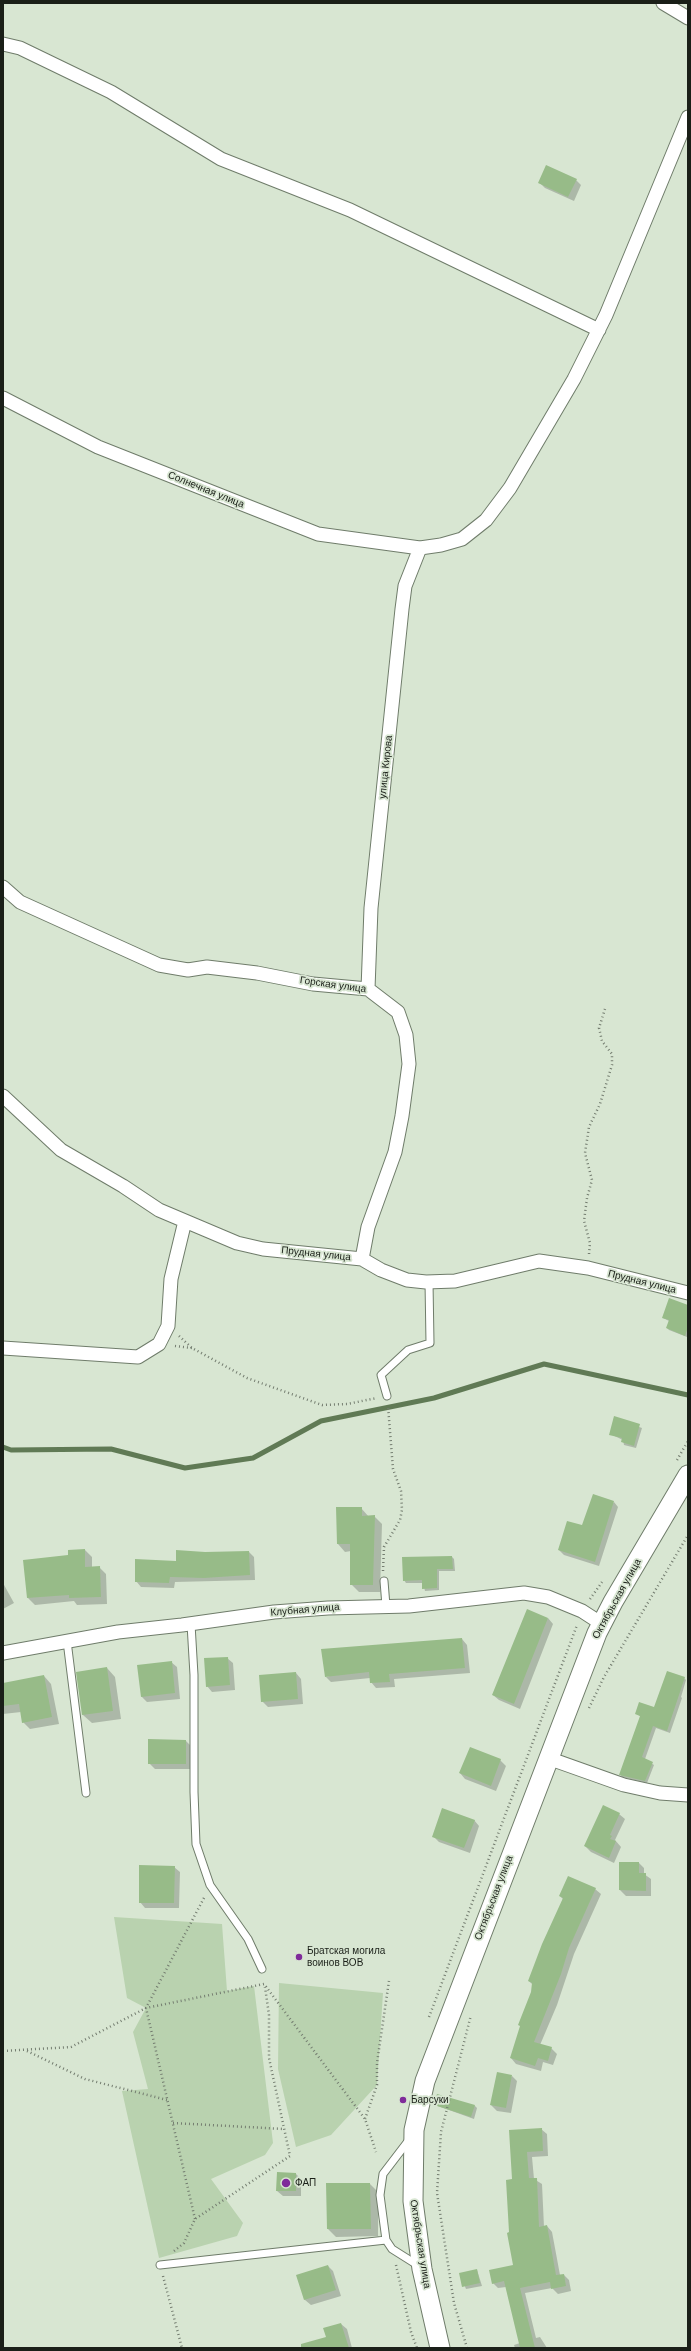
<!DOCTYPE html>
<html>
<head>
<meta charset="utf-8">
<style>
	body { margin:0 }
	#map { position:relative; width:691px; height:2351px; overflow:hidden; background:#d8e6d2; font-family:Helvetica,sans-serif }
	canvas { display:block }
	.frame { position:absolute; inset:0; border:4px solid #1a1f18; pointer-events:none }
</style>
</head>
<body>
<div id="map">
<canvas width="691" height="2351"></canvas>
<div class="frame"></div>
</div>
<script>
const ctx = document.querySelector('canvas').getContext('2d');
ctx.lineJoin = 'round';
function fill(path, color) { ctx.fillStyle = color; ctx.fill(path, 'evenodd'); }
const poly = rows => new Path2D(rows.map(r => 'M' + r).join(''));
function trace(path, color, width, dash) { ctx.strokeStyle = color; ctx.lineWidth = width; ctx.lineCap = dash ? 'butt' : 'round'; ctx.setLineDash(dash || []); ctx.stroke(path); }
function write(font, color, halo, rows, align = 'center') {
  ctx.font = font + ' Helvetica,sans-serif'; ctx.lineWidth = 3.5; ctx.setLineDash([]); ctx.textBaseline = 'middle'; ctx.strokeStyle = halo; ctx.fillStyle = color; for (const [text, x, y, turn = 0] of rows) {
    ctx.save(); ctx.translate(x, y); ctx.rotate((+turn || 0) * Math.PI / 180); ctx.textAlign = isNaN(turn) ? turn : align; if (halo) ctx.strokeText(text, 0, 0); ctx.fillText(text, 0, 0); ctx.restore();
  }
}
const green = poly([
	[114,1917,222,1924,227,1991,254,1986,273,2143,265,2155,211,2179,243,2223,237,2236,159,2258,122,2091,148,2089,133,2032,146,2008,127,1998],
	[279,1983,383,1993,377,2085,331,2135,296,2147,278,2069]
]);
const shadow = poly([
	[576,180,581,185,574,201,545,188,539,182],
	[688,1306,688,1336,687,1337,669,1330,667,1328,669,1321,663,1318],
	[614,1418,642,1428,636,1448,624,1445,623,1440,610,1434],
	[614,1502,618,1507,599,1566,564,1555,559,1550,583,1527],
	[337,1508,361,1508,369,1517,374,1516,382,1524,380,1592,359,1592,351,1584,351,1551,345,1552,338,1544],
	[85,1550,92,1557,92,1567,99,1567,106,1574,107,1604,77,1605,74,1601,35,1605,28,1598,25,1561,69,1556],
	[249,1552,254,1557,255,1580,175,1582,174,1588,141,1587,136,1581,177,1562,205,1553],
	[452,1557,454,1559,455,1571,439,1571,439,1590,425,1591,423,1583,406,1583,404,1580],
	[3,1583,14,1603,3,1609],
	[548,1618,553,1624,520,1709,499,1700,493,1695],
	[462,1639,467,1645,470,1673,394,1679,395,1687,376,1688,371,1682,370,1678,331,1682,326,1677],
	[227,1658,233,1663,235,1690,212,1692,207,1686],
	[171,1662,177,1667,180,1699,147,1702,142,1697,138,1666],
	[107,1668,115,1677,121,1719,92,1723,83,1715,78,1673],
	[296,1673,301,1679,303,1704,268,1707,262,1701],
	[44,1676,51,1684,59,1724,30,1729,23,1722,21,1712,3,1714,3,1688],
	[684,1678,686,1680,681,1697,682,1698,670,1733,656,1728,645,1759,654,1765,647,1783,622,1777,620,1774,641,1717,636,1713,655,1708],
	[186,1741,191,1746,191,1769,155,1769,149,1763],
	[500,1760,506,1766,496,1791,465,1779,460,1773],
	[619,1814,625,1819,615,1840,621,1847,614,1863,591,1852,585,1846],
	[474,1820,479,1826,470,1853,439,1842,433,1836],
	[620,1863,639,1863,644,1868,644,1874,651,1879,651,1896,626,1896,620,1890],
	[174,1867,180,1872,179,1908,145,1908,140,1902],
	[595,1889,601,1894,574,1954,557,2005,540,2045,551,2048,557,2054,553,2065,543,2062,541,2071,516,2064,511,2058,532,1992,533,1985,529,1981,563,1899,560,1896],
	[512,2076,517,2081,511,2113,497,2111,491,2105],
	[435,2105,475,2106,477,2108,474,2119],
	[541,2129,547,2134,548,2156,532,2157,534,2179,542,2184,544,2227,547,2226,552,2232,560,2275,564,2275,569,2280,571,2291,558,2294,552,2288,525,2293,536,2338,540,2337,547,2348,515,2348,514,2345,520,2343,506,2287,498,2288,493,2283,514,2266,510,2233,513,2180,510,2131],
	[296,2174,301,2179,301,2196,283,2196,277,2191],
	[370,2184,378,2192,378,2236,336,2237,328,2229],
	[328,2266,333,2271,341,2296,311,2305,305,2300,298,2275],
	[477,2270,482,2286,466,2289,460,2274],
	[341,2324,347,2329,352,2348,319,2348]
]);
const stream = poly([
	[3,1447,11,1450,111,1449,185,1468,253,1458,321,1421,434,1398,544,1364,688,1395]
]);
const building = poly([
	[546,165,577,179,568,197,538,183],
	[669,1298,688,1305,688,1327,685,1336,666,1328,669,1320,662,1318],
	[614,1416,640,1424,634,1446,621,1442,622,1438,609,1435],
	[593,1494,614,1501,595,1562,558,1550,567,1521,582,1525],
	[336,1507,362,1507,362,1516,375,1515,373,1585,350,1585,350,1544,337,1544],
	[85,1549,85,1567,100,1566,101,1597,69,1598,69,1595,27,1598,23,1560,68,1555,68,1550],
	[176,1550,205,1552,249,1551,250,1575,204,1578,170,1577,169,1583,135,1582,135,1559,176,1561],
	[452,1556,453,1569,437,1569,437,1588,422,1589,422,1580,403,1581,402,1557],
	[527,1609,548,1618,514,1704,492,1695],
	[462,1638,465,1668,389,1674,390,1682,370,1683,369,1672,325,1677,321,1649],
	[228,1657,230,1685,206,1687,204,1658],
	[172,1661,175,1693,141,1697,137,1665],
	[107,1667,113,1711,82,1715,76,1672],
	[667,1671,685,1677,667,1731,653,1726,642,1757,653,1762,645,1781,619,1775,640,1716,635,1714,639,1702,654,1707],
	[296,1672,298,1699,261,1702,259,1675],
	[44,1675,52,1717,22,1723,19,1704,3,1706,3,1683],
	[148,1739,186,1740,186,1764,148,1764],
	[470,1747,501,1759,491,1786,459,1773],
	[603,1805,620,1813,610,1835,612,1836,610,1839,616,1841,609,1858,584,1846],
	[442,1808,475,1820,464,1848,432,1837],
	[619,1862,639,1862,639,1873,646,1873,646,1891,619,1890],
	[139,1865,175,1866,174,1903,139,1903],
	[568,1876,596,1888,569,1948,561,1974,534,2042,552,2047,548,2061,538,2058,535,2066,510,2058,520,2026,518,2025,531,1992,532,1983,528,1981,542,1944,563,1898,559,1896],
	[497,2072,512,2075,506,2108,490,2105],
	[437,2094,475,2105,471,2117,434,2105],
	[542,2128,543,2151,527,2152,529,2178,537,2178,539,2227,547,2225,556,2275,564,2274,566,2286,551,2289,550,2282,520,2288,535,2348,520,2348,504,2281,492,2284,489,2270,513,2265,507,2233,509,2232,506,2180,512,2179,509,2130],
	[277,2172,296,2173,296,2191,276,2191],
	[326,2183,370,2183,371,2229,327,2229],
	[328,2265,336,2290,304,2300,296,2275],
	[477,2269,480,2283,462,2287,459,2273],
	[341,2323,349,2348,301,2348,301,2344,326,2337,323,2328]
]);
const path = poly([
	[589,1254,590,1243,584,1221,587,1198,592,1180,585,1153,589,1127,600,1104,612,1065,612,1054,602,1041,599,1028,605,1009],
	[179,1336,192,1348,247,1378,322,1405,347,1404,377,1398],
	[175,1346,192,1348],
	[677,1460,688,1441],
	[383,1571,384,1547,400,1520,402,1510,401,1491,393,1469,388,1406],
	[590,1599,602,1582],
	[589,1708,604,1677,688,1535],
	[429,2017,577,1625],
	[3,2051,71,2047,146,2008,264,1984,365,2119,376,2152],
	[27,2051,85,2079,167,2100],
	[365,2119,377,2085,377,2063,389,1981],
	[173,2123,284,2129],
	[195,2219,146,2008,205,1896],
	[174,2251,184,2243,195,2219,290,2156,269,2058,269,2015,265,1987],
	[396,2265,411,2332,417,2348],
	[163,2276,182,2348],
	[467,2348,454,2303,437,2193,441,2132,471,2015]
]);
const service = poly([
	[387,1396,381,1375,408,1350,430,1343,429,1282],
	[384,1581,386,1606],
	[191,1624,194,1675,194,1792,196,1844,210,1885,248,1939,262,1969],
	[67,1641,86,1793],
	[409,2140,383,2174,380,2195,386,2240,392,2249,419,2266],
	[160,2265,386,2240]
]);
const minor = poly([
	[663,3,688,18],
	[3,44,20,48,111,92,221,159,350,210,599,330],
	[3,398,98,447,318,534,420,548,441,545,462,539,486,520,510,488,574,379,606,315,688,117],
	[3,887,20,902,159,965,188,970,207,967,257,973,313,984,368,989,398,1012,406,1035,409,1064,402,1116,395,1152,368,1227,362,1259],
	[368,989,371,908,402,609,405,586,420,548],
	[3,1096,61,1150,123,1186,159,1210,237,1243,263,1249,362,1259,381,1270,407,1280,426,1282,455,1281,539,1261,588,1268,688,1293],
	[3,1348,138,1357,159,1344,168,1326,171,1279,185,1221],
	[3,1653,118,1632,182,1625,274,1612,328,1608,409,1606,524,1593,548,1597,582,1611,602,1624],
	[548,1758,624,1785,660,1793,688,1795]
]);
const secondary = poly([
	[440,2348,422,2269,413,2201,414,2130,425,2081,597,1633,613,1602,688,1475]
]);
const markers = [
	[299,1957,4,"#7f2b9a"],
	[403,2100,4,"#7f2b9a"],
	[286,2183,5,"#7f2b9a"]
];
const streetNames = [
	["Солнечная улица",206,490,22],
	["улица Кирова",386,767,-84],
	["Горская улица",333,985,8],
	["Прудная улица",316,1254,6],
	["Прудная улица",642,1282,14],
	["Октябрьская улица",617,1599,-61],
	["Клубная улица",305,1610,-5],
	["Октябрьская улица",494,1898,-69],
	["Октябрьская улица",420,2244,81]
];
const poiNames = [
	["Братская могила",307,1951],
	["воинов ВОВ",307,1963],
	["Барсуки",411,2100],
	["ФАП",295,2183]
];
fill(green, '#b9d2af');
fill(shadow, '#0003');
trace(stream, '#607a55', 5);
fill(building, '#97bb88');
trace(service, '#6f7c6a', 9);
trace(minor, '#6f7c6a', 15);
trace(secondary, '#6f7c6a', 21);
trace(path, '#747d70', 2.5, [1, 3]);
trace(service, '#fff', 7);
trace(minor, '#fff', 13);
trace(secondary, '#fff', 19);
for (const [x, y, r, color] of markers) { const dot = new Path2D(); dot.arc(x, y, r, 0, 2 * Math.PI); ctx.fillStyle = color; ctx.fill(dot); trace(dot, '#d8e6d2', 1.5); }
write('10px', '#1a1f18', '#d8e6d2', streetNames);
write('10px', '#1a1f18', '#d8e6d2', poiNames, 'left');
</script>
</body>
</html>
